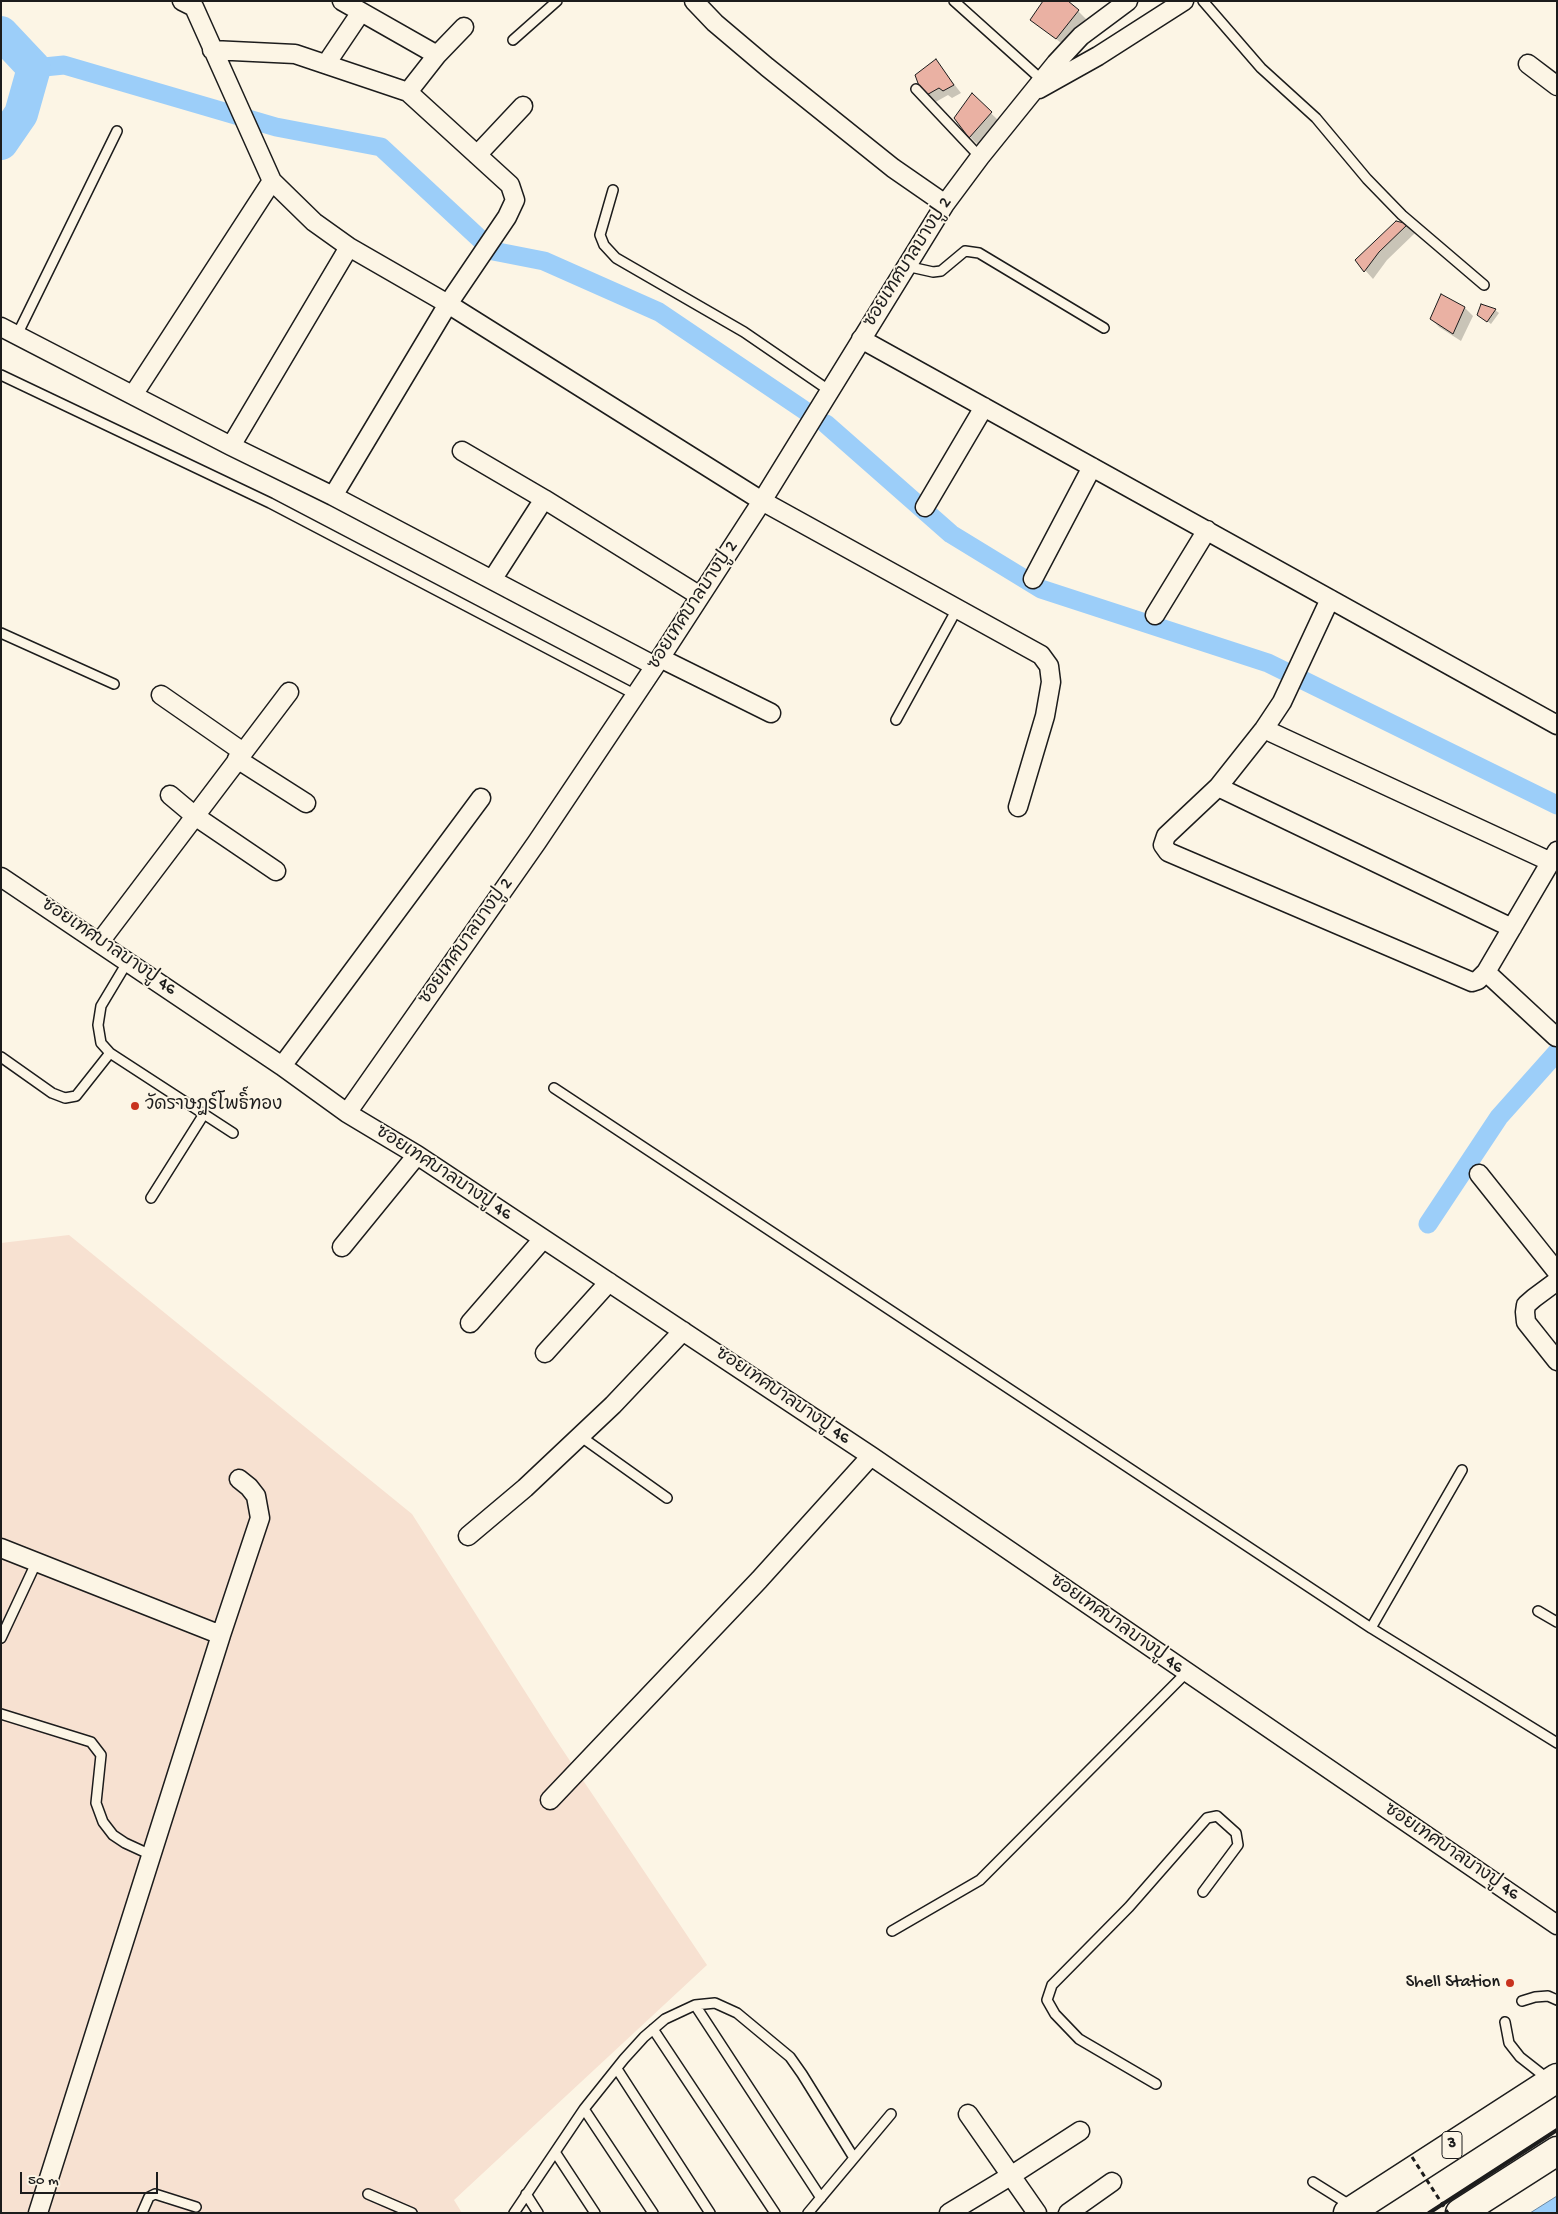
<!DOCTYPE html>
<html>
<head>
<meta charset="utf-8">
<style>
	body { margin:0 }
	#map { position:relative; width:1558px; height:2214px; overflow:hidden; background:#fcf5e5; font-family:"Gochi Hand",sans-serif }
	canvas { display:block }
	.frame { position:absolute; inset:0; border:2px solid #1c1c1c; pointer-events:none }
	.scale { position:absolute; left:20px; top:2172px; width:138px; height:22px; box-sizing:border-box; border:2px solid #1c1c1c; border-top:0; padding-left:6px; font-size:15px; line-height:18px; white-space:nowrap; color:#1c1c1c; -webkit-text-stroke:4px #fcf5e5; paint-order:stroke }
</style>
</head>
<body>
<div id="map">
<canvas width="1558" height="2214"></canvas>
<div class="frame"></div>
<div class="scale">50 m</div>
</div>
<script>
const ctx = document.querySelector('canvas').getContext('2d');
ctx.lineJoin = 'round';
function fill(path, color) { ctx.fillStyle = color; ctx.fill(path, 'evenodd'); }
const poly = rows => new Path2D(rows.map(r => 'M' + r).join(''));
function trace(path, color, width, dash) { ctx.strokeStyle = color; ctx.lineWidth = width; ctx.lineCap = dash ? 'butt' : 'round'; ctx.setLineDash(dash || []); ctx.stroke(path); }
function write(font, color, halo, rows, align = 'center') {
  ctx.font = font + ' "Gochi Hand","Playpen Sans Thai",sans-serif'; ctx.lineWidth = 4; ctx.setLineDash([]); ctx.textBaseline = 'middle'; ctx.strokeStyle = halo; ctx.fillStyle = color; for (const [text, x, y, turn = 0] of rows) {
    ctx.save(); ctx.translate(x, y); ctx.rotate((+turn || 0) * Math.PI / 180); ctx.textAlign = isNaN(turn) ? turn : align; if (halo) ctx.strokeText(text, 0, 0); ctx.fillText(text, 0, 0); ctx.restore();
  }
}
const built = poly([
	[69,1235,412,1514,554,1737,707,1965,454,2200,462,2213,1,2213,1,1243]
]);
const water = poly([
	[1557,2196,1557,2213,1530,2213,1557,2196]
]);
const shadow = poly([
	[1078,11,1086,19,1065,46,1032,20],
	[936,61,961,93,952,98,948,95,932,104,916,75],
	[972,95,999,121,978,145,970,137],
	[1396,223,1407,225,1415,233,1387,260,1373,279,1356,260],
	[1441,295,1465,308,1473,316,1461,341,1439,327,1431,319],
	[1495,310,1499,313,1491,324,1483,318]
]);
const canal = poly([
	[34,68,64,65,276,127,381,147,493,251,544,261,659,312,807,412],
	[826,424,951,534,1041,589,1268,663,1557,805],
	[1428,1224,1499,1117,1557,1052]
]);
const river = poly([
	[1,33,34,68,21,114,1,143]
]);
const building = poly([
	[1043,1,1068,1,1079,10,1056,39,1030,20,1043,1],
	[936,59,954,85,943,91,939,88,923,97,915,75,936,59],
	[972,93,992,112,969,138,954,118,972,93],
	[1396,221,1408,224,1379,252,1364,272,1355,260,1396,221],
	[1441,294,1465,307,1453,334,1430,319,1441,294],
	[1481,304,1496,309,1487,322,1477,315,1481,304]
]);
const lane = poly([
	[954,1,1043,81],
	[1203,1,1261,68,1316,118,1367,179,1402,215,1484,285],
	[513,40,557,1],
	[916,89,980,157],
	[613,190,600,235,604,245,616,258,744,332,830,391],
	[906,266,933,272,941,271,965,251,979,253,1104,328],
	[17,335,117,131],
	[1,375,270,503,636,695],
	[1,633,114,684],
	[896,720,957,609],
	[128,961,101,1006,98,1025,101,1043,110,1053,233,1133],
	[1,1057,52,1093,65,1098,76,1096,110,1053],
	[554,1088,1371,1628,1557,1743],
	[151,1198,204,1114],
	[580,1436,667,1498],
	[1538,1611,1557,1622],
	[1371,1628,1462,1470],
	[1,1638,37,1561],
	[1,1714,91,1742,101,1755,96,1803,103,1822,113,1835,125,1843,151,1855],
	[892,1931,980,1880,1186,1673],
	[1522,2001,1535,1997,1548,1996,1557,2000],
	[695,2005,821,2198],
	[1505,2022,1509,2043,1520,2057,1548,2079],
	[653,2029,775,2213],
	[617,2069,710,2213],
	[1156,2084,1079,2039,1055,2014,1047,2000,1052,1985,1129,1907,1207,1818,1217,1816,1236,1833,1238,1845,1203,1892],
	[584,2109,653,2213],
	[555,2152,595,2213],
	[1313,2182,1353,2207],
	[368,2194,412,2213],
	[526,2194,538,2213],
	[142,2213,149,2197,155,2194,196,2207],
	[514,2213,584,2109,624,2059,644,2037,665,2019,695,2005,715,2003,737,2013,790,2057,802,2074,854,2158],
	[808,2213,891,2114]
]);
const street = poly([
	[182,1,194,7,272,181,314,222,349,247,448,304,762,501,1041,655,1049,666,1051,682,1045,716,1018,807],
	[694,1,715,23,767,67,893,168,945,204],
	[212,50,295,54,408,92,437,55,342,1],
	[437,55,464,27],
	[326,64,361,12],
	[1528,64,1557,86],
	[1039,89,1098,56,1184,1],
	[477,155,523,106],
	[1,327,231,446,333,496,655,666],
	[861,339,1557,725],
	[133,395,272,181],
	[231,446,349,247],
	[462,451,544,499,700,596],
	[333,496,448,304,507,217,515,200,510,185,408,92],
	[925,507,984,407],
	[1033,579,1092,467],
	[492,580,544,499],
	[1330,599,1282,702,1264,729,1218,787,1166,836,1163,845,1168,852,1472,982,1478,980,1486,972,1557,851],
	[1155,615,1207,530],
	[660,658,771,713],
	[161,695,243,752],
	[1264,729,1551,862],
	[237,759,306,803],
	[1218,787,1512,928],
	[170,795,195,816,276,871],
	[1,877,282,1066,347,1113,417,1155,871,1456,1557,1925],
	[99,943,289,692],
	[1486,972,1556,1037],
	[282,1066,481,798],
	[347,1113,537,842,655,666,762,501,945,204,980,157,1056,63,1081,36,1128,1],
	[1479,1174,1557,1272],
	[342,1247,417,1155],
	[1557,1281,1534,1298,1526,1305,1525,1312,1526,1322,1557,1361],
	[470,1323,543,1239],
	[545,1353,609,1282],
	[468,1536,525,1488,613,1405,683,1331],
	[1,1548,221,1635,38,2213],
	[221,1635,260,1518,256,1496,249,1487,239,1479],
	[550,1800,759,1580,871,1456],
	[968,2114,1037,2213],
	[949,2213,1012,2175,1080,2131],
	[1068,2213,1112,2182]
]);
const highway = poly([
	[1348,2213,1557,2078],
	[1460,2213,1557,2151]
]);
const rail = poly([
	[1429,2213,1557,2130]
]);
const pathBridge = poly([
	[1412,2157,1448,2213]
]);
const markers = [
	[135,1106,5,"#c8321e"],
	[1510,1983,5,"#c8321e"]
];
const shields = [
	[1452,2145,20]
];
const shieldNames = [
	["3",1452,2145]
];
const streetNames = [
	["ซอยเทศบาลบางปู 2",909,263,-58],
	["ซอยเทศบาลบางปู 2",694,606,-57],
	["ซอยเทศบาลบางปู 2",467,942,-55],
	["ซอยเทศบาลบางปู 46",108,948,34],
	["ซอยเทศบาลบางปู 46",443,1174,33],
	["ซอยเทศบาลบางปู 46",782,1397,34],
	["ซอยเทศบาลบางปู 46",1116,1625,35],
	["ซอยเทศบาลบางปู 46",1451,1853,34]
];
const poiNames = [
	["วัดราษฎร์โพธิ์ทอง",145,1106],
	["Shell Station",1500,1983,"right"]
];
fill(built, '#f7e1d1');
fill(water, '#9ccef9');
trace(water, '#6987a1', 1);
fill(shadow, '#0003');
trace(canal, '#9ccef9', 19);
trace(river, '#9ccef9', 34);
fill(building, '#eab1a3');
trace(building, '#1c1c1c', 1);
trace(lane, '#1c1c1c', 12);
trace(street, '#1c1c1c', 21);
trace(highway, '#1c1c1c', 31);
trace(lane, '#fcf5e5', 9);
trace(street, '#fcf5e5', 18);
trace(highway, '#fcf5e5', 28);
trace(rail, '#1c1c1c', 4);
trace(pathBridge, '#1c1c1c', 3, [5, 4]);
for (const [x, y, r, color] of markers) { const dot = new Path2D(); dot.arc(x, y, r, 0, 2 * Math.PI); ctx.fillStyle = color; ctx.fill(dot); trace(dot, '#fcf5e5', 2); }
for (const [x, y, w] of shields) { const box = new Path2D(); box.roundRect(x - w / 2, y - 13.5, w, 27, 4); ctx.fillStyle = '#fcf5e5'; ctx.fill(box); trace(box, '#1c1c1c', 1); }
write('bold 16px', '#1c1c1c', null, shieldNames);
write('18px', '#1c1c1c', '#fcf5e5', streetNames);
write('18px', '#1c1c1c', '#fcf5e5', poiNames, 'left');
</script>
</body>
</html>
